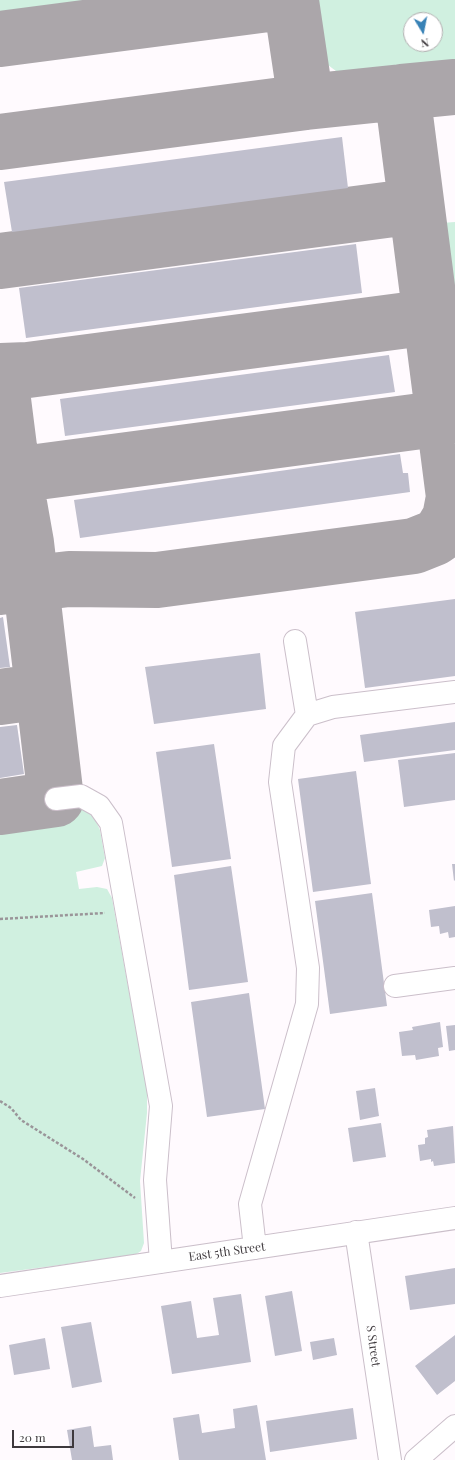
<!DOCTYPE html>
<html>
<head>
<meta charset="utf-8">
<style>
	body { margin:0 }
	#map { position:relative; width:455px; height:1460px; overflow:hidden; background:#fffafe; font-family:"Playfair Display",serif }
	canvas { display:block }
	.north { position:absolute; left:403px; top:12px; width:40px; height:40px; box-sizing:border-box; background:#fff; border:1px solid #b2b0b1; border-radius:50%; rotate:170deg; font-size:11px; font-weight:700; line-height:16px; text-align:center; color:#3e393d }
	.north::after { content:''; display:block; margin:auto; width:14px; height:18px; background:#3882b6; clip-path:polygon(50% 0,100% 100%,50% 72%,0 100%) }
	.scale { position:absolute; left:12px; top:1430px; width:62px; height:18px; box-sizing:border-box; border:2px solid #3e393d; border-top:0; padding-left:5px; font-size:12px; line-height:14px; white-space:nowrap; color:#3e393d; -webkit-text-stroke:3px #fff; paint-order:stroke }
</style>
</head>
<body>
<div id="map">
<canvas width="455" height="1460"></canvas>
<div class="north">N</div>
<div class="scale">20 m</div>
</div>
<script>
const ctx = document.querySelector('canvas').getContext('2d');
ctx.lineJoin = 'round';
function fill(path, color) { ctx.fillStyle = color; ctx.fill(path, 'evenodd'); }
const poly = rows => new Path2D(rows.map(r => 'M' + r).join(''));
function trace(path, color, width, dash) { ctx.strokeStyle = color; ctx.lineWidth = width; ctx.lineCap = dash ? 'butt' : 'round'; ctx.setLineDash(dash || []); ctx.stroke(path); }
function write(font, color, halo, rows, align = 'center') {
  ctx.font = font + ' "Playfair Display",serif'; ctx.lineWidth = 4; ctx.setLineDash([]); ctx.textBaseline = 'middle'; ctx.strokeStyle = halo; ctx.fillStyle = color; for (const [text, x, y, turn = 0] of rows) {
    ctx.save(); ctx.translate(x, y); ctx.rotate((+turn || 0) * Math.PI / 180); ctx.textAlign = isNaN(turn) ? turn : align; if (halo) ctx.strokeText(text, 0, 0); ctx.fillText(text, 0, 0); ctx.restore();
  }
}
const green = poly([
	[0,0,166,0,0,21],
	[309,0,455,0,455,69,377,79,360,78,336,71,328,65,316,48,312,34],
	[411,20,435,20,435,44,411,44],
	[455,222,455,306,451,300,441,223],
	[72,807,85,808,93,815,100,830,105,858,102,866,76,872,79,889,97,887,107,889,112,898,147,1091,147,1113,140,1181,144,1243,141,1251,135,1255,0,1273,0,817]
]);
const taxiway = poly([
	[0,39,291,1,306,102],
	[402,92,455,87],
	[0,142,306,102,402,92,454,497,450,518,441,533,434,538,414,546,157,580,69,579,0,587],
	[0,261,416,206],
	[0,371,28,370,431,317],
	[0,376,9,447,26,543,56,799,0,807],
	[0,477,444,418],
	[0,697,43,691]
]);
const building = poly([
	[342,137,348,188,12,232,4,182],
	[356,244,362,293,26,338,19,288],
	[389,355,395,392,65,436,60,399],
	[400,454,403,473,408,473,410,492,80,538,74,500],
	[455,599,455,676,365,688,355,612],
	[3,617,10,667,0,668,0,618],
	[260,653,266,709,154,724,145,667],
	[455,722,455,750,364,762,360,735],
	[17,725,24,774,0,778,0,727],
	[214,744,231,859,172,867,156,752],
	[455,753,455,800,404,807,398,760],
	[356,771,371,884,313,892,298,779],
	[452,864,455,864,455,880,454,881],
	[231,866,248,982,189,990,174,875],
	[372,893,387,1006,330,1014,315,901],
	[455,906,455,937,449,938,448,932,440,934,439,926,431,927,429,910],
	[249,993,265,1109,207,1117,191,1002],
	[440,1022,443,1047,438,1048,439,1056,416,1060,415,1055,402,1056,399,1032,413,1030,412,1027],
	[455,1025,455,1050,449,1051,446,1026],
	[375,1088,379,1116,360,1120,356,1091],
	[381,1123,386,1157,353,1162,348,1128],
	[453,1126,455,1163,434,1166,433,1161,431,1162,431,1159,420,1161,418,1145,425,1144,425,1138,428,1137,427,1130],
	[455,1268,455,1304,410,1310,405,1276],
	[292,1291,302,1351,275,1356,265,1296],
	[241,1294,251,1362,172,1374,161,1306,191,1301,197,1338,219,1335,213,1298],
	[91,1322,102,1382,72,1388,61,1327],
	[455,1335,455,1381,437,1395,415,1366],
	[45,1338,50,1369,14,1375,9,1345],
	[334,1338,337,1355,313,1360,310,1342],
	[257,1405,266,1460,179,1460,173,1418,199,1414,202,1433,235,1428,233,1409],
	[353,1408,357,1439,270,1452,266,1421],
	[91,1426,94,1447,111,1445,113,1460,72,1460,67,1430]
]);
const path = poly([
	[0,919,105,913],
	[0,1101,11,1108,21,1120,83,1159,135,1198]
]);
const minor = poly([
	[295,641,307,715],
	[56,799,81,796,99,806,111,823,161,1106,155,1180,161,1262],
	[395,986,455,978],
	[356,1232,390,1460],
	[255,1248,250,1204,307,1004,308,968,280,782,284,746,307,715,333,707,455,692],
	[0,1286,455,1218],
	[416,1460,455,1426]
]);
const streetNames = [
	["East 5th Street",227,1252,-8],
	["S Street",373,1346,82]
];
fill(green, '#d0f0e0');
trace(taxiway, '#aba6aa', 56);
fill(building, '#c0bfcd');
trace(minor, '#cbbfca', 24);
trace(path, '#9a9599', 2.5, [3, 2]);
trace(minor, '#fff', 22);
write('12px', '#3e393d', '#fff', streetNames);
</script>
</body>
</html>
